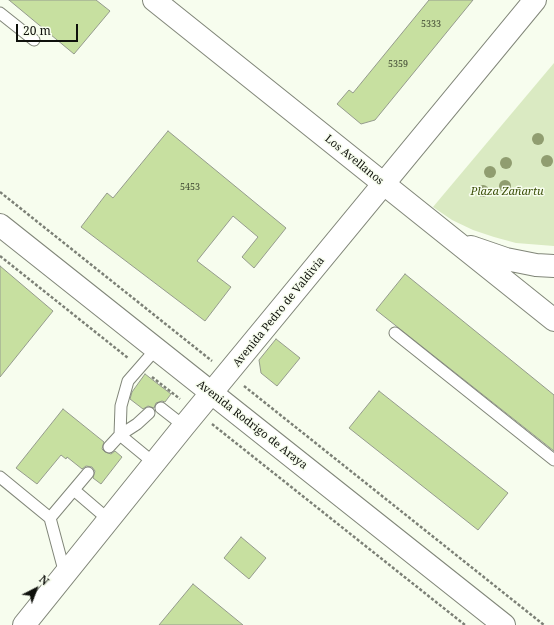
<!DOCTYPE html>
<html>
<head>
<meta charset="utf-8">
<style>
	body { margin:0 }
	#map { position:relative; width:554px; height:625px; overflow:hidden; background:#f7fdee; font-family:"Noto Serif",serif }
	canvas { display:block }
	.north { position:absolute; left:16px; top:569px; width:40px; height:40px; -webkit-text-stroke:3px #f7fdee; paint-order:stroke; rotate:42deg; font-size:11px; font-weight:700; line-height:16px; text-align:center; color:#0f110c }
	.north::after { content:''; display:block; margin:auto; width:14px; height:18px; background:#0f110c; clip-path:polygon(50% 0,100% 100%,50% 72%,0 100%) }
	.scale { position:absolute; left:16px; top:24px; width:62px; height:18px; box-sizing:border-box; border:2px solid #0f110c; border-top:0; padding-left:5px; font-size:12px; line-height:14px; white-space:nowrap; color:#0f110c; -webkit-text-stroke:3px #f7fdee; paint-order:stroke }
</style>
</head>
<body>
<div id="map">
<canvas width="554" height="625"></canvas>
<div class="north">N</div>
<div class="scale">20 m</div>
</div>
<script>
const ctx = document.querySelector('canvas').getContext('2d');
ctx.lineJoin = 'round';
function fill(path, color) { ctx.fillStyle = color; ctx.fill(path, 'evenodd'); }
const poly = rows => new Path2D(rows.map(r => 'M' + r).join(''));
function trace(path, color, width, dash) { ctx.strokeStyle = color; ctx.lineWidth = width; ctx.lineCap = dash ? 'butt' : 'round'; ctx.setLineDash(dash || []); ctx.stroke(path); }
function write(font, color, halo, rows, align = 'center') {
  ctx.font = font + ' "Noto Serif",serif'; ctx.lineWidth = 3; ctx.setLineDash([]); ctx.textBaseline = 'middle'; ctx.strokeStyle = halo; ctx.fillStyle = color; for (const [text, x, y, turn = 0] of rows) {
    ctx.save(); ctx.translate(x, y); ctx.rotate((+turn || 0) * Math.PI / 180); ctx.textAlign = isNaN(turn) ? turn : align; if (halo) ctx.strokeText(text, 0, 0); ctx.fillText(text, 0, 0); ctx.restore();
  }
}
const green = poly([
	[554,63,554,246,516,243,494,237,473,230,452,220,433,207]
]);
const building = poly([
	[9,0,96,0,110,11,74,54,9,0],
	[429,0,473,0,375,120,361,124,337,104,349,90,353,93,429,0],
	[168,131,286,228,254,268,242,257,258,237,233,216,197,261,231,287,205,321,81,227,107,193,113,198,168,131],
	[0,266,53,311,0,377,0,266],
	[405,274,554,395,554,451,376,310,405,274],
	[276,339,300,358,277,386,261,373,259,360,276,339],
	[145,374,171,394,165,402,162,401,156,403,154,408,148,406,143,409,130,399,132,392,145,374],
	[379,391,508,493,478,530,349,428,379,391],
	[63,409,104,442,102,449,105,452,111,454,115,451,122,457,101,484,93,478,95,471,92,467,86,466,82,469,67,457,66,459,61,455,37,484,16,468,63,409],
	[241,537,266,558,249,579,224,558,241,537],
	[193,584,243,625,159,625,193,584]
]);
const path = poly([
	[0,192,212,361],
	[0,256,128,358],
	[152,377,180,399],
	[244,386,544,625],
	[212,424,465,625]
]);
const lane = poly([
	[0,13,34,40],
	[395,333,554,460],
	[161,408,184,426],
	[149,413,137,424,120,435,154,463],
	[109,447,120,435,121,406,128,381,156,349],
	[0,477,50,518,65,574],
	[74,490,109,520],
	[50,518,88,473]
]);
const street = poly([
	[154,0,554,320],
	[471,247,506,259,536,265,554,266]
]);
const secondary = poly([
	[0,225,504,625],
	[24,625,184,426,535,0]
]);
const trees = [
	[538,139],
	[547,161],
	[506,163],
	[490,172],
	[505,186],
	[483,191]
];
const numberNames = [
	["5333",431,24],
	["5359",398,64],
	["5453",190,187]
];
const streetNames = [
	["Los Avellanos",354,160,39],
	["Avenida Pedro de Valdivia",279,312,-51],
	["Avenida Rodrigo de Araya",252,425,38]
];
const parkNames = [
	["Plaza Zañartu",507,192]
];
fill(green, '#daeac2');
fill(building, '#c7e0a0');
trace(building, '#959b8d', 1);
trace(lane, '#818679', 13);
trace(street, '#818679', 24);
trace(secondary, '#818679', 24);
trace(path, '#7c8076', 2.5, [3, 2]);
trace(lane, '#fff', 11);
trace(street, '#fff', 22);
trace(secondary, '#fff', 22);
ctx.fillStyle = '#909d70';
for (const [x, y] of trees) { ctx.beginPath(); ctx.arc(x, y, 6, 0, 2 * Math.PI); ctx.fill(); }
write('9px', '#3d4531', null, numberNames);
write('11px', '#0f110c', '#f7fdee', streetNames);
write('italic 11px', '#3b4f08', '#f7fdee', parkNames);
</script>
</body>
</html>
